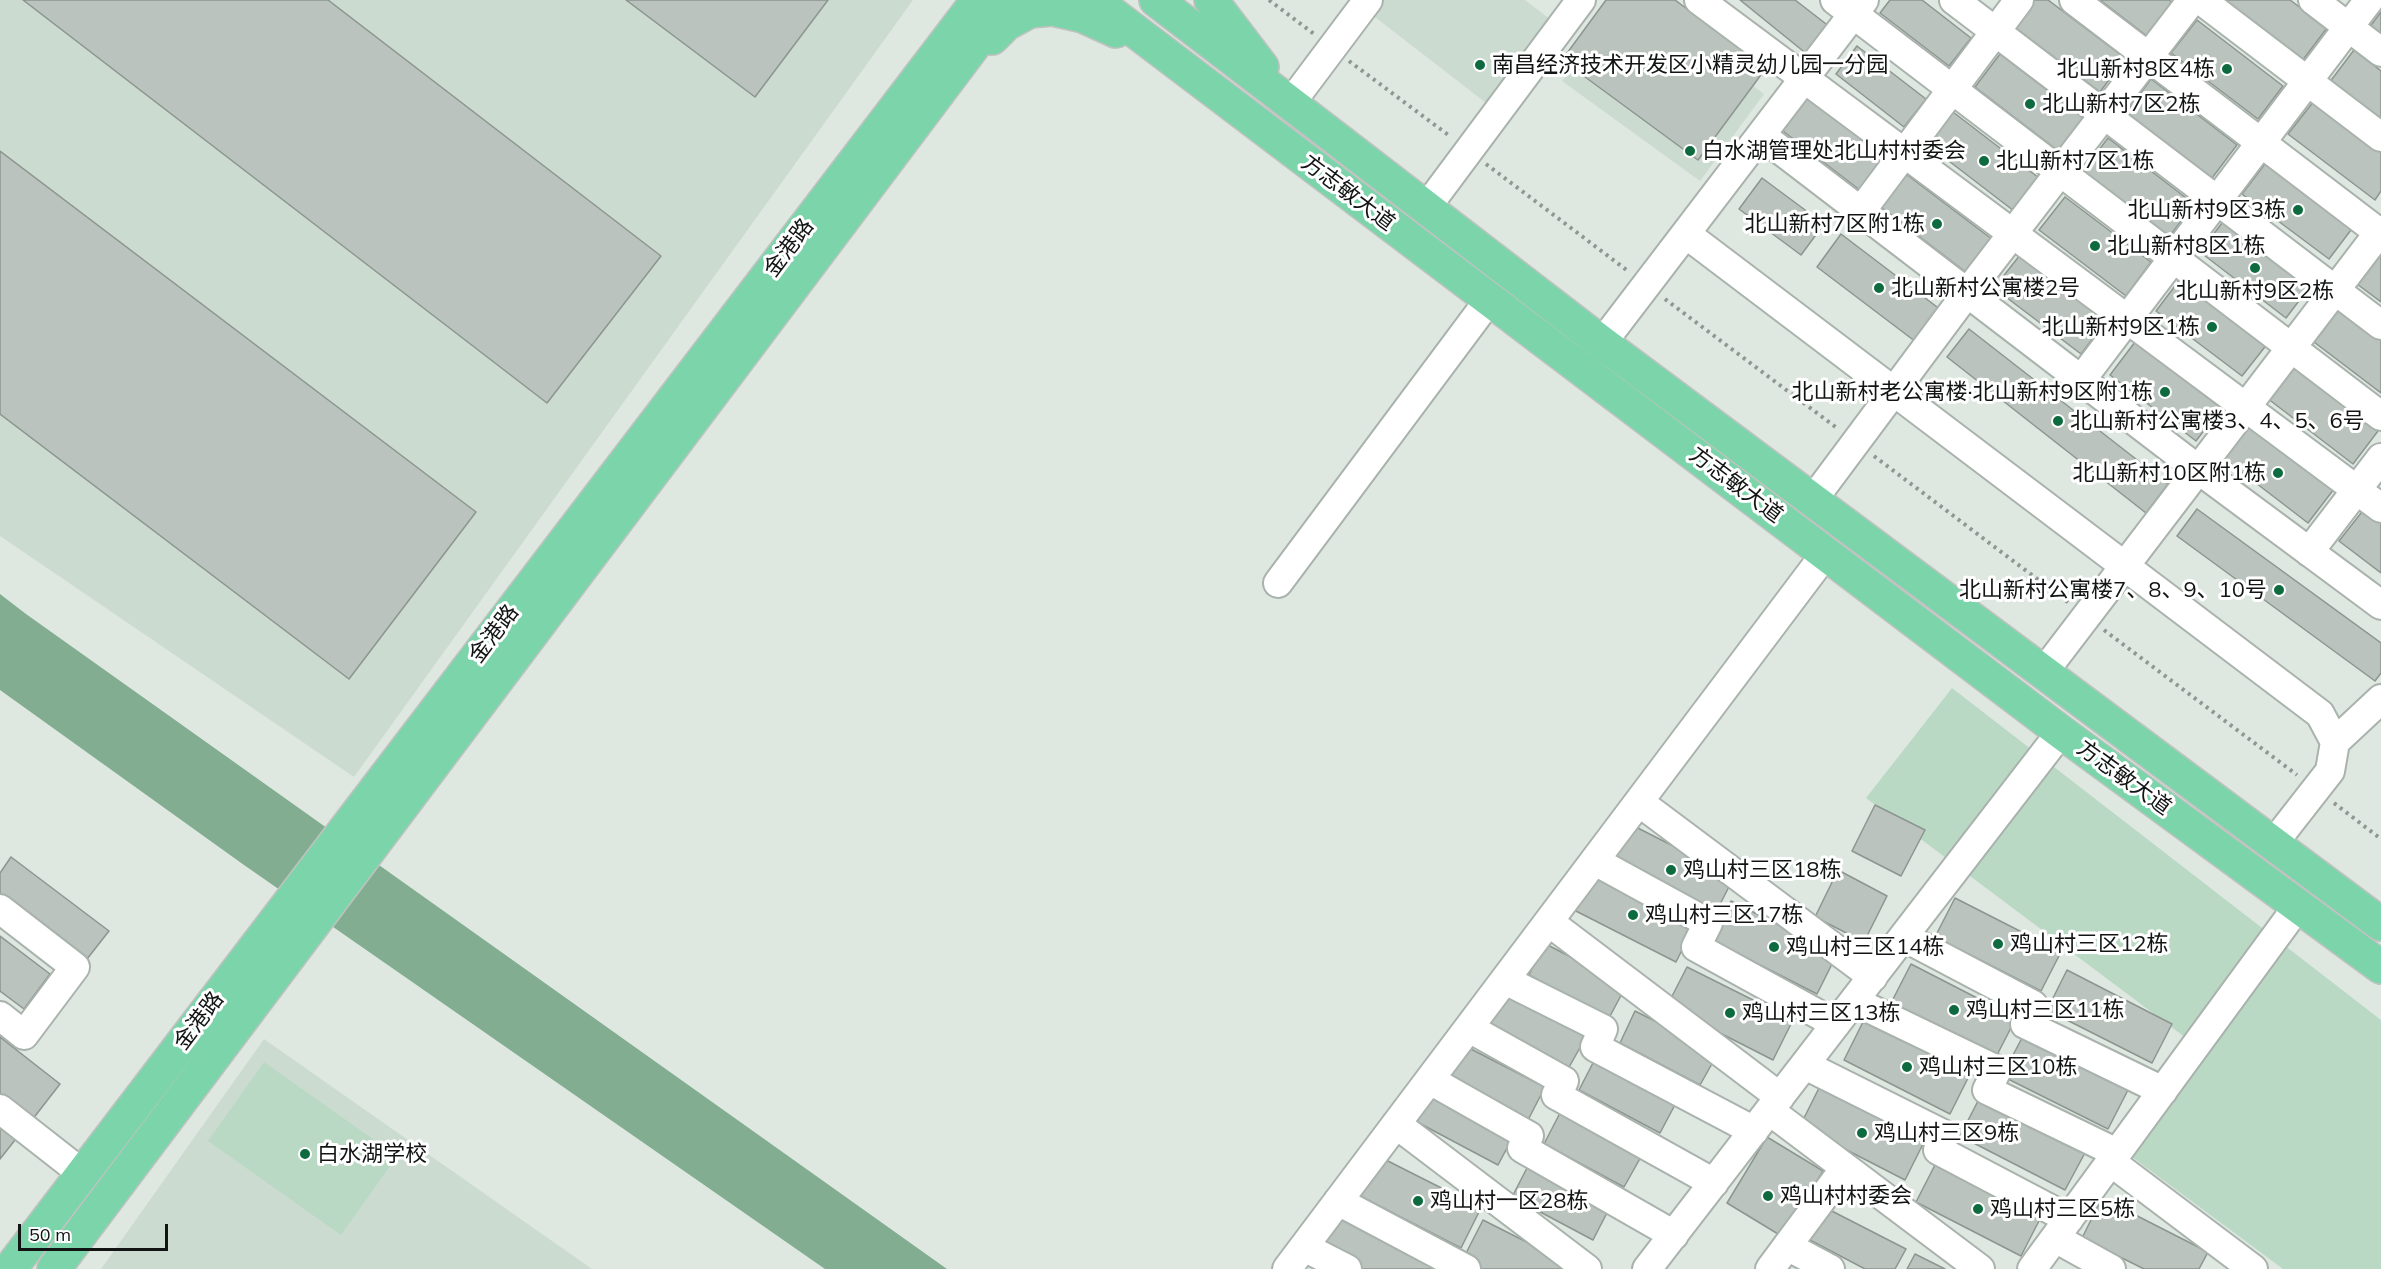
<!DOCTYPE html>
<html>
<head>
<meta charset="utf-8">
<style>
	body { margin:0 }
	#map { position:relative; width:2381px; height:1269px; overflow:hidden; background:#dee8e1; font-family:Mulish,sans-serif }
	canvas { display:block }
	.scale { position:absolute; left:18px; top:1224px; width:150px; height:27px; box-sizing:border-box; border:3px solid #111412; border-top:0; padding-left:8px; font-size:18px; line-height:21px; white-space:nowrap; color:#111412; -webkit-text-stroke:4px #fff; paint-order:stroke }
</style>
</head>
<body>
<div id="map">
<canvas width="2381" height="1269"></canvas>
<div class="scale">50 m</div>
</div>
<script>
const ctx = document.querySelector('canvas').getContext('2d');
ctx.lineJoin = 'round';
function fill(path, color) { ctx.fillStyle = color; ctx.fill(path, 'evenodd'); }
const poly = rows => new Path2D(rows.map(r => 'M' + r).join(''));
function trace(path, color, width, dash) { ctx.strokeStyle = color; ctx.lineWidth = width; ctx.lineCap = dash ? 'butt' : 'round'; ctx.setLineDash(dash || []); ctx.stroke(path); }
function write(font, color, halo, rows, align = 'center') {
  ctx.font = font + ' Mulish,"Noto Sans SC",sans-serif'; ctx.lineWidth = 6; ctx.setLineDash([]); ctx.textBaseline = 'middle'; ctx.strokeStyle = halo; ctx.fillStyle = color; for (const [text, x, y, turn = 0] of rows) {
    ctx.save(); ctx.translate(x, y); ctx.rotate((+turn || 0) * Math.PI / 180); ctx.textAlign = isNaN(turn) ? turn : align; if (halo) ctx.strokeText(text, 0, 0); ctx.fillText(text, 0, 0); ctx.restore();
  }
}
const built = poly([
	[0,0,913,0,354,777,0,536],
	[1382,0,1525,0,1555,23,1490,106,1371,14],
	[1621,0,1636,0,1764,94,1700,181,1562,81],
	[264,1039,592,1269,101,1269]
]);
const green = poly([
	[1952,688,2381,1020,2381,1269,2283,1269,2128,1154,2206,1053,1866,798],
	[264,1062,397,1156,341,1235,208,1141]
]);
const forest = poly([
	[0,594,26,614,947,1269,825,1269,244,865,0,690]
]);
const building = poly([
	[23,0,328,0,661,256,547,403,23,0],
	[626,0,828,0,755,97,626,0],
	[1606,0,1675,0,1766,68,1698,160,1562,60,1606,0],
	[1740,0,1795,0,1830,27,1808,55,1740,0],
	[1890,0,1922,0,1971,38,1949,66,1880,13,1890,0],
	[2033,0,2048,0,2125,58,2100,92,2013,26,2033,0],
	[2100,0,2169,0,2173,3,2147,36,2100,0],
	[2221,0,2290,0,2327,28,2302,61,2221,0],
	[2381,12,2381,43,2366,32,2381,12],
	[2197,20,2283,86,2258,119,2171,53,2197,20],
	[1857,46,1926,99,1904,127,1836,74,1857,46],
	[2354,50,2381,71,2381,123,2329,83,2354,50],
	[2000,54,2086,120,2061,153,1975,87,2000,54],
	[2151,79,2237,145,2212,178,2126,113,2151,79],
	[1804,95,1891,161,1865,194,1779,128,1804,95],
	[2314,101,2381,152,2381,191,2375,200,2288,134,2314,101],
	[1953,112,2039,178,2014,211,1928,145,1953,112],
	[2108,138,2194,204,2169,237,2083,171,2108,138],
	[0,151,476,512,349,679,0,414,0,151],
	[2268,160,2354,226,2329,259,2242,194,2268,160],
	[1906,174,1993,240,1967,273,1881,207,1906,174],
	[1762,178,1824,224,1801,255,1739,209,1762,178],
	[2065,197,2151,262,2126,296,2039,230,2065,197],
	[2225,219,2311,285,2286,318,2200,252,2225,219],
	[1841,234,1941,310,1916,342,1817,267,1841,234],
	[2381,250,2381,302,2353,281,2381,250],
	[2020,255,2106,321,2081,354,1994,288,2020,255],
	[2181,278,2268,343,2242,376,2156,311,2181,278],
	[2336,306,2381,341,2381,393,2310,339,2336,306],
	[1969,329,2168,484,2146,513,1947,357,1969,329],
	[2135,342,2221,408,2196,441,2110,375,2135,342],
	[2292,365,2378,431,2353,464,2267,398,2292,365],
	[2247,424,2334,489,2308,523,2222,457,2247,424],
	[2365,508,2381,520,2381,573,2339,541,2365,508],
	[2197,509,2381,643,2381,673,2375,681,2177,536,2197,509],
	[1875,805,1925,830,1901,876,1852,851,1875,805],
	[1628,823,1734,877,1714,916,1608,862,1628,823],
	[11,857,109,931,87,959,0,894,0,873,11,857],
	[1590,869,1696,922,1676,962,1570,908,1590,869],
	[1838,870,1887,896,1864,942,1815,917,1838,870],
	[1955,898,2061,952,2041,991,1935,937,1955,898],
	[1731,901,1837,954,1817,994,1711,940,1731,901],
	[0,936,50,974,24,1009,0,991,0,936],
	[1544,943,1626,986,1609,1018,1529,975,1544,943],
	[1911,964,2016,1018,1996,1057,1891,1003,1911,964],
	[1687,967,1793,1020,1773,1060,1667,1006,1687,967],
	[2067,970,2172,1024,2152,1063,2047,1010,2067,970],
	[1504,995,1586,1037,1568,1069,1488,1026,1504,995],
	[1635,1011,1718,1053,1700,1085,1620,1043,1635,1011],
	[1864,1020,1970,1074,1950,1114,1844,1060,1864,1020],
	[2023,1036,2128,1090,2108,1129,2002,1076,2023,1036],
	[0,1037,60,1084,32,1120,0,1095,0,1037],
	[1463,1045,1545,1087,1528,1120,1447,1077,1463,1045],
	[1595,1059,1677,1101,1660,1133,1579,1090,1595,1059],
	[1820,1086,1925,1140,1905,1180,1800,1126,1820,1086],
	[1433,1091,1515,1133,1498,1165,1417,1122,1433,1091],
	[1980,1097,2086,1151,2065,1190,1960,1136,1980,1097],
	[1560,1113,1642,1155,1624,1187,1544,1144,1560,1113],
	[0,1120,19,1135,0,1159,0,1120],
	[1767,1137,1823,1171,1783,1237,1727,1203,1767,1137],
	[1376,1155,1481,1208,1461,1248,1356,1194,1376,1155],
	[1936,1163,2041,1217,2021,1256,1916,1202,1936,1163],
	[1528,1166,1610,1207,1593,1240,1512,1197,1528,1166],
	[2102,1198,2208,1252,2199,1269,2144,1269,2082,1238,2102,1198],
	[1824,1207,1906,1249,1895,1269,1865,1269,1808,1239,1824,1207],
	[1337,1209,1440,1269,1358,1269,1317,1248,1337,1209],
	[1483,1220,1580,1269,1482,1269,1463,1259,1483,1220],
	[1915,1254,1945,1269,1907,1269,1915,1254]
]);
const path = poly([
	[1269,0,1314,34],
	[1349,61,1451,137],
	[1486,164,1628,271],
	[1665,299,1837,428],
	[1874,456,2069,603],
	[2104,630,2297,775],
	[2334,803,2381,839]
]);
const minor = poly([
	[1699,0,2381,508],
	[1835,0,2381,416],
	[1954,0,2381,325],
	[2074,0,2381,234],
	[2201,0,2381,137],
	[2313,0,2381,52],
	[1290,104,1368,0],
	[1761,135,2199,470,2381,605],
	[1426,208,1581,0],
	[1861,211,2019,0],
	[1686,234,2320,714,2335,742,2330,771,2273,844],
	[1602,343,1864,0],
	[2081,380,2369,0],
	[1812,501,1967,293,2192,0],
	[2309,552,2381,458],
	[1278,583,1489,300],
	[2043,673,2381,230],
	[2335,742,2381,699],
	[1639,802,1873,977],
	[1595,861,1708,923,1696,947,1836,1024],
	[0,909,75,967,24,1035,0,1016],
	[1549,922,1780,1097],
	[1904,937,2033,1005,2025,1024,2163,1091],
	[1505,980,1603,1029,1595,1047,1754,1131],
	[1854,1001,1997,1070,1987,1090,2117,1153],
	[1469,1028,1564,1081,1556,1095,1714,1183],
	[1805,1065,1945,1135,1938,1150,2069,1219],
	[1430,1080,1529,1136,1522,1148,1674,1235],
	[0,1109,83,1174],
	[1770,1111,1980,1269],
	[1396,1124,1587,1269],
	[2111,1162,2253,1269],
	[1338,1201,1466,1269],
	[2055,1238,2111,1269],
	[1787,1246,1830,1269],
	[1304,1247,1347,1269],
	[1287,1269,1826,553],
	[1647,1269,2061,732],
	[1770,1269,1845,1168],
	[2032,1269,2298,906]
]);
const major = poly([
	[1094,0,2061,732,2381,967],
	[1156,0,1602,343,2381,924],
	[1211,0,1262,67],
	[992,38,1006,24,1030,11,1052,9,1083,16,1116,31],
	[10,1269,978,0],
	[54,1269,1008,0]
]);
const markers = [
	[1480,65,6,"#0e6b3f"],
	[2227,69,6,"#0e6b3f"],
	[2030,104,6,"#0e6b3f"],
	[1690,151,6,"#0e6b3f"],
	[1984,161,6,"#0e6b3f"],
	[2298,210,6,"#0e6b3f"],
	[1937,224,6,"#0e6b3f"],
	[2095,246,6,"#0e6b3f"],
	[2255,268,6,"#0e6b3f"],
	[1879,288,6,"#0e6b3f"],
	[2212,327,6,"#0e6b3f"],
	[2165,392,6,"#0e6b3f"],
	[2058,421,6,"#0e6b3f"],
	[2278,473,6,"#0e6b3f"],
	[2279,590,6,"#0e6b3f"],
	[1671,870,6,"#0e6b3f"],
	[1633,915,6,"#0e6b3f"],
	[1998,944,6,"#0e6b3f"],
	[1774,947,6,"#0e6b3f"],
	[1954,1010,6,"#0e6b3f"],
	[1730,1013,6,"#0e6b3f"],
	[1907,1067,6,"#0e6b3f"],
	[1862,1133,6,"#0e6b3f"],
	[305,1154,6,"#0e6b3f"],
	[1768,1196,6,"#0e6b3f"],
	[1418,1201,6,"#0e6b3f"],
	[1978,1209,6,"#0e6b3f"]
];
const poiNames = [
	["南昌经济技术开发区小精灵幼儿园一分园",1492,65],
	["北山新村8区4栋",2215,69,"right"],
	["北山新村7区2栋",2042,104],
	["白水湖管理处北山村村委会",1702,151],
	["北山新村7区1栋",1996,161],
	["北山新村9区3栋",2286,210,"right"],
	["北山新村7区附1栋",1925,224,"right"],
	["北山新村8区1栋",2107,246],
	["北山新村公寓楼2号",1891,288],
	["北山新村9区2栋",2255,291,"center"],
	["北山新村9区1栋",2200,327,"right"],
	["北山新村老公寓楼·北山新村9区附1栋",2153,392,"right"],
	["北山新村公寓楼3、4、5、6号",2070,421],
	["北山新村10区附1栋",2266,473,"right"],
	["北山新村公寓楼7、8、9、10号",2267,590,"right"],
	["鸡山村三区18栋",1683,870],
	["鸡山村三区17栋",1645,915],
	["鸡山村三区12栋",2010,944],
	["鸡山村三区14栋",1786,947],
	["鸡山村三区11栋",1966,1010],
	["鸡山村三区13栋",1742,1013],
	["鸡山村三区10栋",1919,1067],
	["鸡山村三区9栋",1874,1133],
	["白水湖学校",317,1154],
	["鸡山村村委会",1780,1196],
	["鸡山村一区28栋",1430,1201],
	["鸡山村三区5栋",1990,1209]
];
const streetNames = [
	["方志敏大道",1348,193,37],
	["金港路",789,248,-53],
	["方志敏大道",1736,485,37],
	["金港路",494,634,-53],
	["方志敏大道",2124,778,36],
	["金港路",199,1021,-53]
];
fill(built, '#cbdbd0');
fill(green, '#bad9c4');
fill(forest, '#82ad91');
fill(building, '#bac3bd');
trace(building, '#8c958f', 1.5);
trace(minor, '#a9b2ac', 32);
trace(major, '#c1c2c1', 36);
trace(path, '#909792', 4, [3, 4.5]);
trace(minor, '#fff', 28);
trace(major, '#7cd5aa', 33);
for (const [x, y, r, color] of markers) { const dot = new Path2D(); dot.arc(x, y, r, 0, 2 * Math.PI); ctx.fillStyle = color; ctx.fill(dot); trace(dot, '#fff', 2); }
write('22px', '#111412', '#fff', poiNames, 'left');
write('22px', '#111412', '#fff', streetNames);
</script>
</body>
</html>
